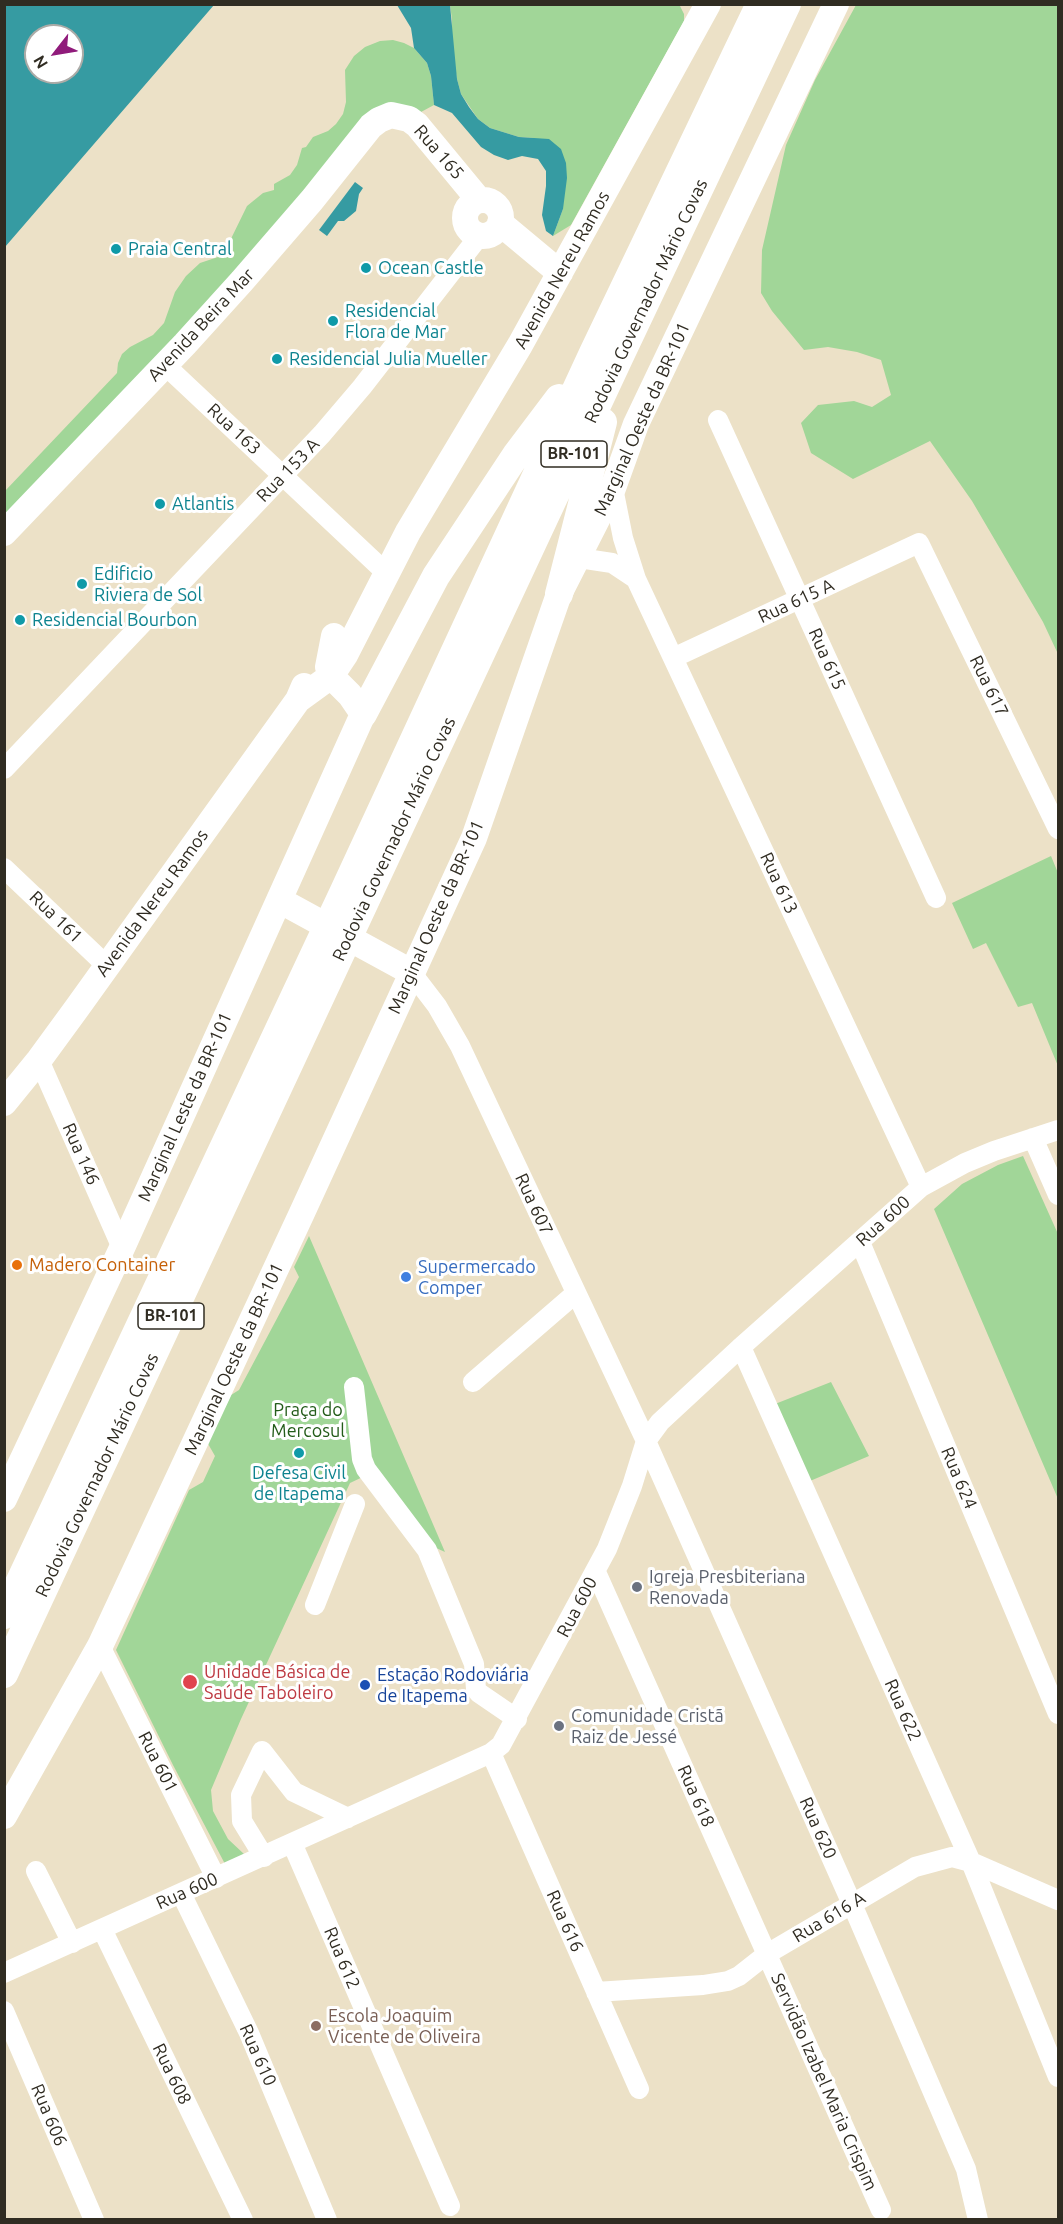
<!DOCTYPE html>
<html>
<head>
<meta charset="utf-8">
<style>
	body { margin:0 }
	#map { position:relative; width:1063px; height:2224px; overflow:hidden; background:#ece1c7; font-family:Ubuntu,sans-serif }
	canvas { display:block }
	.frame { position:absolute; inset:0; border:6px solid #302c22; pointer-events:none }
	.north { position:absolute; left:24px; top:24px; width:60px; height:60px; box-sizing:border-box; background:#fff; border:2px solid #acaba7; border-radius:50%; rotate:239deg; font-size:16px; font-weight:700; line-height:24px; text-align:center; color:#302c22 }
	.north::after { content:''; display:block; margin:auto; width:21px; height:27px; background:#901b7b; clip-path:polygon(50% 0,100% 100%,50% 72%,0 100%) }
</style>
</head>
<body>
<div id="map">
<canvas width="1063" height="2224"></canvas>
<div class="frame"></div>
<div class="north">N</div>
</div>
<script>
const ctx = document.querySelector('canvas').getContext('2d');
ctx.lineJoin = 'round';
function fill(path, color) { ctx.fillStyle = color; ctx.fill(path, 'evenodd'); }
const poly = rows => new Path2D(rows.map(r => 'M' + r).join(''));
function trace(path, color, width, dash) { ctx.strokeStyle = color; ctx.lineWidth = width; ctx.lineCap = dash ? 'butt' : 'round'; ctx.setLineDash(dash || []); ctx.stroke(path); }
function write(font, color, halo, rows, align = 'center') {
  ctx.font = font + ' Ubuntu,sans-serif'; ctx.lineWidth = 6; ctx.setLineDash([]); ctx.textBaseline = 'middle'; ctx.strokeStyle = halo; ctx.fillStyle = color; for (const [text, x, y, turn = 0] of rows) {
    ctx.save(); ctx.translate(x, y); ctx.rotate((+turn || 0) * Math.PI / 180); ctx.textAlign = isNaN(turn) ? turn : align; if (halo) ctx.strokeText(text, 0, 0); ctx.fillText(text, 0, 0); ctx.restore();
  }
}
const green = poly([
	[679,4,684,14,684,21,571,225,553,236,563,209,534,138,519,137,490,128,478,119,461,94,457,79,452,50,452,19,450,5],
	[856,5,1058,5,1058,654,1043,622,972,501,930,441,853,479,811,453,801,423,818,405,854,401,872,407,891,395,881,360,857,352,828,347,804,350,772,311,761,293,762,250,786,145,815,80],
	[393,40,404,43,414,48,427,63,431,76,434,105,421,112,407,107,279,222,182,331,5,517,5,491,117,373,118,363,122,354,130,347,153,335,164,323,175,292,186,276,200,263,218,257,225,251,247,206,263,193,274,190,274,184,290,175,297,165,302,148,306,147,313,137,328,131,336,124,343,114,346,102,345,70,354,56,365,47,380,41],
	[1051,856,1058,873,1058,1066,1032,1003,1018,1007,986,943,973,949,952,903],
	[1023,1156,1058,1234,1058,1499,934,1209,962,1184,998,1165],
	[309,1236,445,1552,425,1543,369,1474,350,1483,241,1719,211,1790,213,1811,228,1839,244,1854,225,1864,173,1765,116,1650,189,1490,203,1482,215,1456,207,1442,231,1395,239,1390,299,1277,294,1267],
	[831,1382,869,1456,810,1481,775,1404]
]);
const water = poly([
	[5,4,214,5,5,247,4,5],
	[36,36,72,36,72,72,36,72],
	[397,5,450,5,457,79,461,94,469,107,478,119,490,128,519,137,549,139,561,149,566,163,567,178,563,209,553,236,546,231,542,215,546,186,546,171,538,159,522,156,508,160,494,155,481,147,452,113,434,105,431,76,427,63,414,48,411,28],
	[355,182,363,188,359,194,356,211,344,221,338,221,327,236,319,230]
]);
const minor = poly([
	[165,365,381,568],
	[718,420,936,898],
	[613,488,623,538,636,579,921,1187],
	[579,558,612,563,636,579],
	[673,658,919,543,1058,829],
	[4,769,322,434,362,387,480,235],
	[4,868,107,966],
	[411,972,437,1006,460,1046,646,1441,852,1904,966,2169,978,2220],
	[39,1060,122,1248],
	[1033,1138,1058,1195],
	[860,1242,1058,1714],
	[741,1347,971,1862,1058,2077],
	[473,1382,576,1293],
	[354,1387,362,1459,366,1469,427,1550,474,1664,476,1689,479,1693,517,1719],
	[596,1572,881,2210],
	[315,1605,355,1504],
	[100,1646,216,1878],
	[491,1753,639,2089],
	[292,1843,450,2206],
	[264,1857,242,1821,241,1795,262,1751,294,1792,348,1818],
	[36,1871,72,1943],
	[181,1893,249,2033,327,2220],
	[102,1929,243,2220],
	[4,1973,491,1753,501,1745,607,1549,632,1486,646,1441,660,1422,741,1347,921,1187,965,1163,994,1151,1058,1130],
	[596,1992,703,1985,728,1981,739,1976,767,1954,915,1867,952,1857,971,1862,1058,1900],
	[4,2011,94,2220]
]);
const major = poly([
	'465 218a18 18 0 1 1 36 0a18 18 0 1 1-36 0Z',
	[500,223,560,273],
	[4,533,185,344,242,281,312,200,371,126,379,120,391,115,409,119,417,125,479,200],
	[298,700,331,676,345,655,408,532,520,345,708,4],
	[279,900,411,972],
	[4,1103,39,1060,77,1008,298,700,304,686],
	[4,1499,122,1248,363,714,350,695,331,676,328,667,334,636],
	[4,1816,100,1646,301,1215,474,838,559,594,613,488,636,424,836,4]
]);
const highway = poly([
	[559,594,603,422],
	[363,714,436,576,516,455,559,398],
	[4,1615,343,893,593,353,760,4],
	[4,1674,620,356,787,4]
]);
const markers = [
	[116,249,6,"#0f9aa8"],
	[366,268,6,"#0f9aa8"],
	[333,321,6,"#0f9aa8"],
	[277,359,6,"#0f9aa8"],
	[160,504,6,"#0f9aa8"],
	[82,584,6,"#0f9aa8"],
	[20,620,6,"#0f9aa8"],
	[17,1265,6,"#e8710a"],
	[406,1277,6,"#3f7fe0"],
	[299,1453,6,"#0f9aa8"],
	[637,1587,6,"#6b7280"],
	[190,1682,8,"#e0444e"],
	[365,1685,6,"#1a4fb4"],
	[559,1726,6,"#6b7280"],
	[316,2026,6,"#8d6e63"]
];
const shields = [
	[574,454,66],
	[171,1316,66]
];
const shieldNames = [
	["BR-101",574,454],
	["BR-101",171,1316]
];
const streetNames = [
	["Rua 165",439,152,49],
	["Avenida Nereu Ramos",562,270,-61],
	["Rodovia Governador Mário Covas",646,301,-65],
	["Avenida Beira Mar",201,325,-47],
	["Marginal Oeste da BR-101",642,419,-66],
	["Rua 163",234,429,43],
	["Rua 153 A",288,470,-46],
	["Rua 615 A",796,601,-25],
	["Rua 615",827,659,66],
	["Rua 617",989,686,64],
	["Rodovia Governador Mário Covas",394,839,-65],
	["Rua 613",779,883,65],
	["Avenida Nereu Ramos",152,903,-54],
	["Rua 161",56,917,44],
	["Marginal Oeste da BR-101",436,917,-66],
	["Marginal Leste da BR-101",185,1107,-66],
	["Rua 146",81,1154,66],
	["Rua 607",534,1204,65],
	["Rua 600",883,1221,-42],
	["Marginal Oeste da BR-101",234,1359,-65],
	["Rodovia Governador Mário Covas",97,1475,-65],
	["Rua 624",959,1478,67],
	["Rua 600",577,1607,-62],
	["Rua 622",903,1710,66],
	["Rua 601",158,1762,63],
	["Rua 618",696,1796,66],
	["Rua 620",818,1828,66],
	["Rua 600",187,1891,-24],
	["Rua 616 A",829,1917,-31],
	["Rua 616",565,1921,66],
	["Rua 612",342,1958,67],
	["Rua 610",258,2055,66],
	["Rua 608",172,2074,64],
	["Servidão Izabel Maria Crispim",824,2082,66],
	["Rua 606",49,2115,67]
];
const cultureNames = [
	["Praia Central",128,249],
	["Ocean Castle",378,268],
	["Residencial",345,311],
	["Flora de Mar",345,332],
	["Residencial Julia Mueller",289,359],
	["Atlantis",172,504],
	["Edificio",94,574],
	["Riviera de Sol",94,595],
	["Residencial Bourbon",32,620],
	["Defesa Civil",299,1473,"center"],
	["de Itapema",299,1494,"center"]
];
const foodNames = [
	["Madero Container",29,1265]
];
const shopNames = [
	["Supermercado",418,1267],
	["Comper",418,1288]
];
const parkNames = [
	["Praça do",308,1410],
	["Mercosul",308,1431]
];
const worshipNames = [
	["Igreja Presbiteriana",649,1577],
	["Renovada",649,1598],
	["Comunidade Cristã",571,1716],
	["Raiz de Jessé",571,1737]
];
const healthNames = [
	["Unidade Básica de",204,1672],
	["Saúde Taboleiro",204,1693]
];
const transitNames = [
	["Estação Rodoviária",377,1675],
	["de Itapema",377,1696]
];
const educationNames = [
	["Escola Joaquim",328,2016],
	["Vicente de Oliveira",328,2037]
];
fill(green, '#a1d698');
fill(water, '#369ba2');
trace(minor, '#fff', 20);
trace(major, '#fff', 26);
trace(highway, '#fff', 28);
for (const [x, y, r, color] of markers) { const dot = new Path2D(); dot.arc(x, y, r, 0, 2 * Math.PI); ctx.fillStyle = color; ctx.fill(dot); trace(dot, '#fff', 2); }
for (const [x, y, w] of shields) { const box = new Path2D(); box.roundRect(x - w / 2, y - 13, w, 26, 4.5); ctx.fillStyle = '#fff'; ctx.fill(box); trace(box, '#302c22', 1.5); }
write('bold 16px', '#302c22', null, shieldNames);
write('18px', '#302c22', '#fff', streetNames);
write('18px', '#0d838f', '#fff', cultureNames, 'left');
write('18px', '#c56008', '#fff', foodNames, 'left');
write('18px', '#366cbe', '#fff', shopNames, 'left');
write('18px', '#235c19', '#fff', parkNames);
write('18px', '#5b616d', '#fff', worshipNames, 'left');
write('18px', '#be3a42', '#fff', healthNames, 'left');
write('18px', '#164399', '#fff', transitNames, 'left');
write('18px', '#785e54', '#fff', educationNames, 'left');
</script>
</body>
</html>
